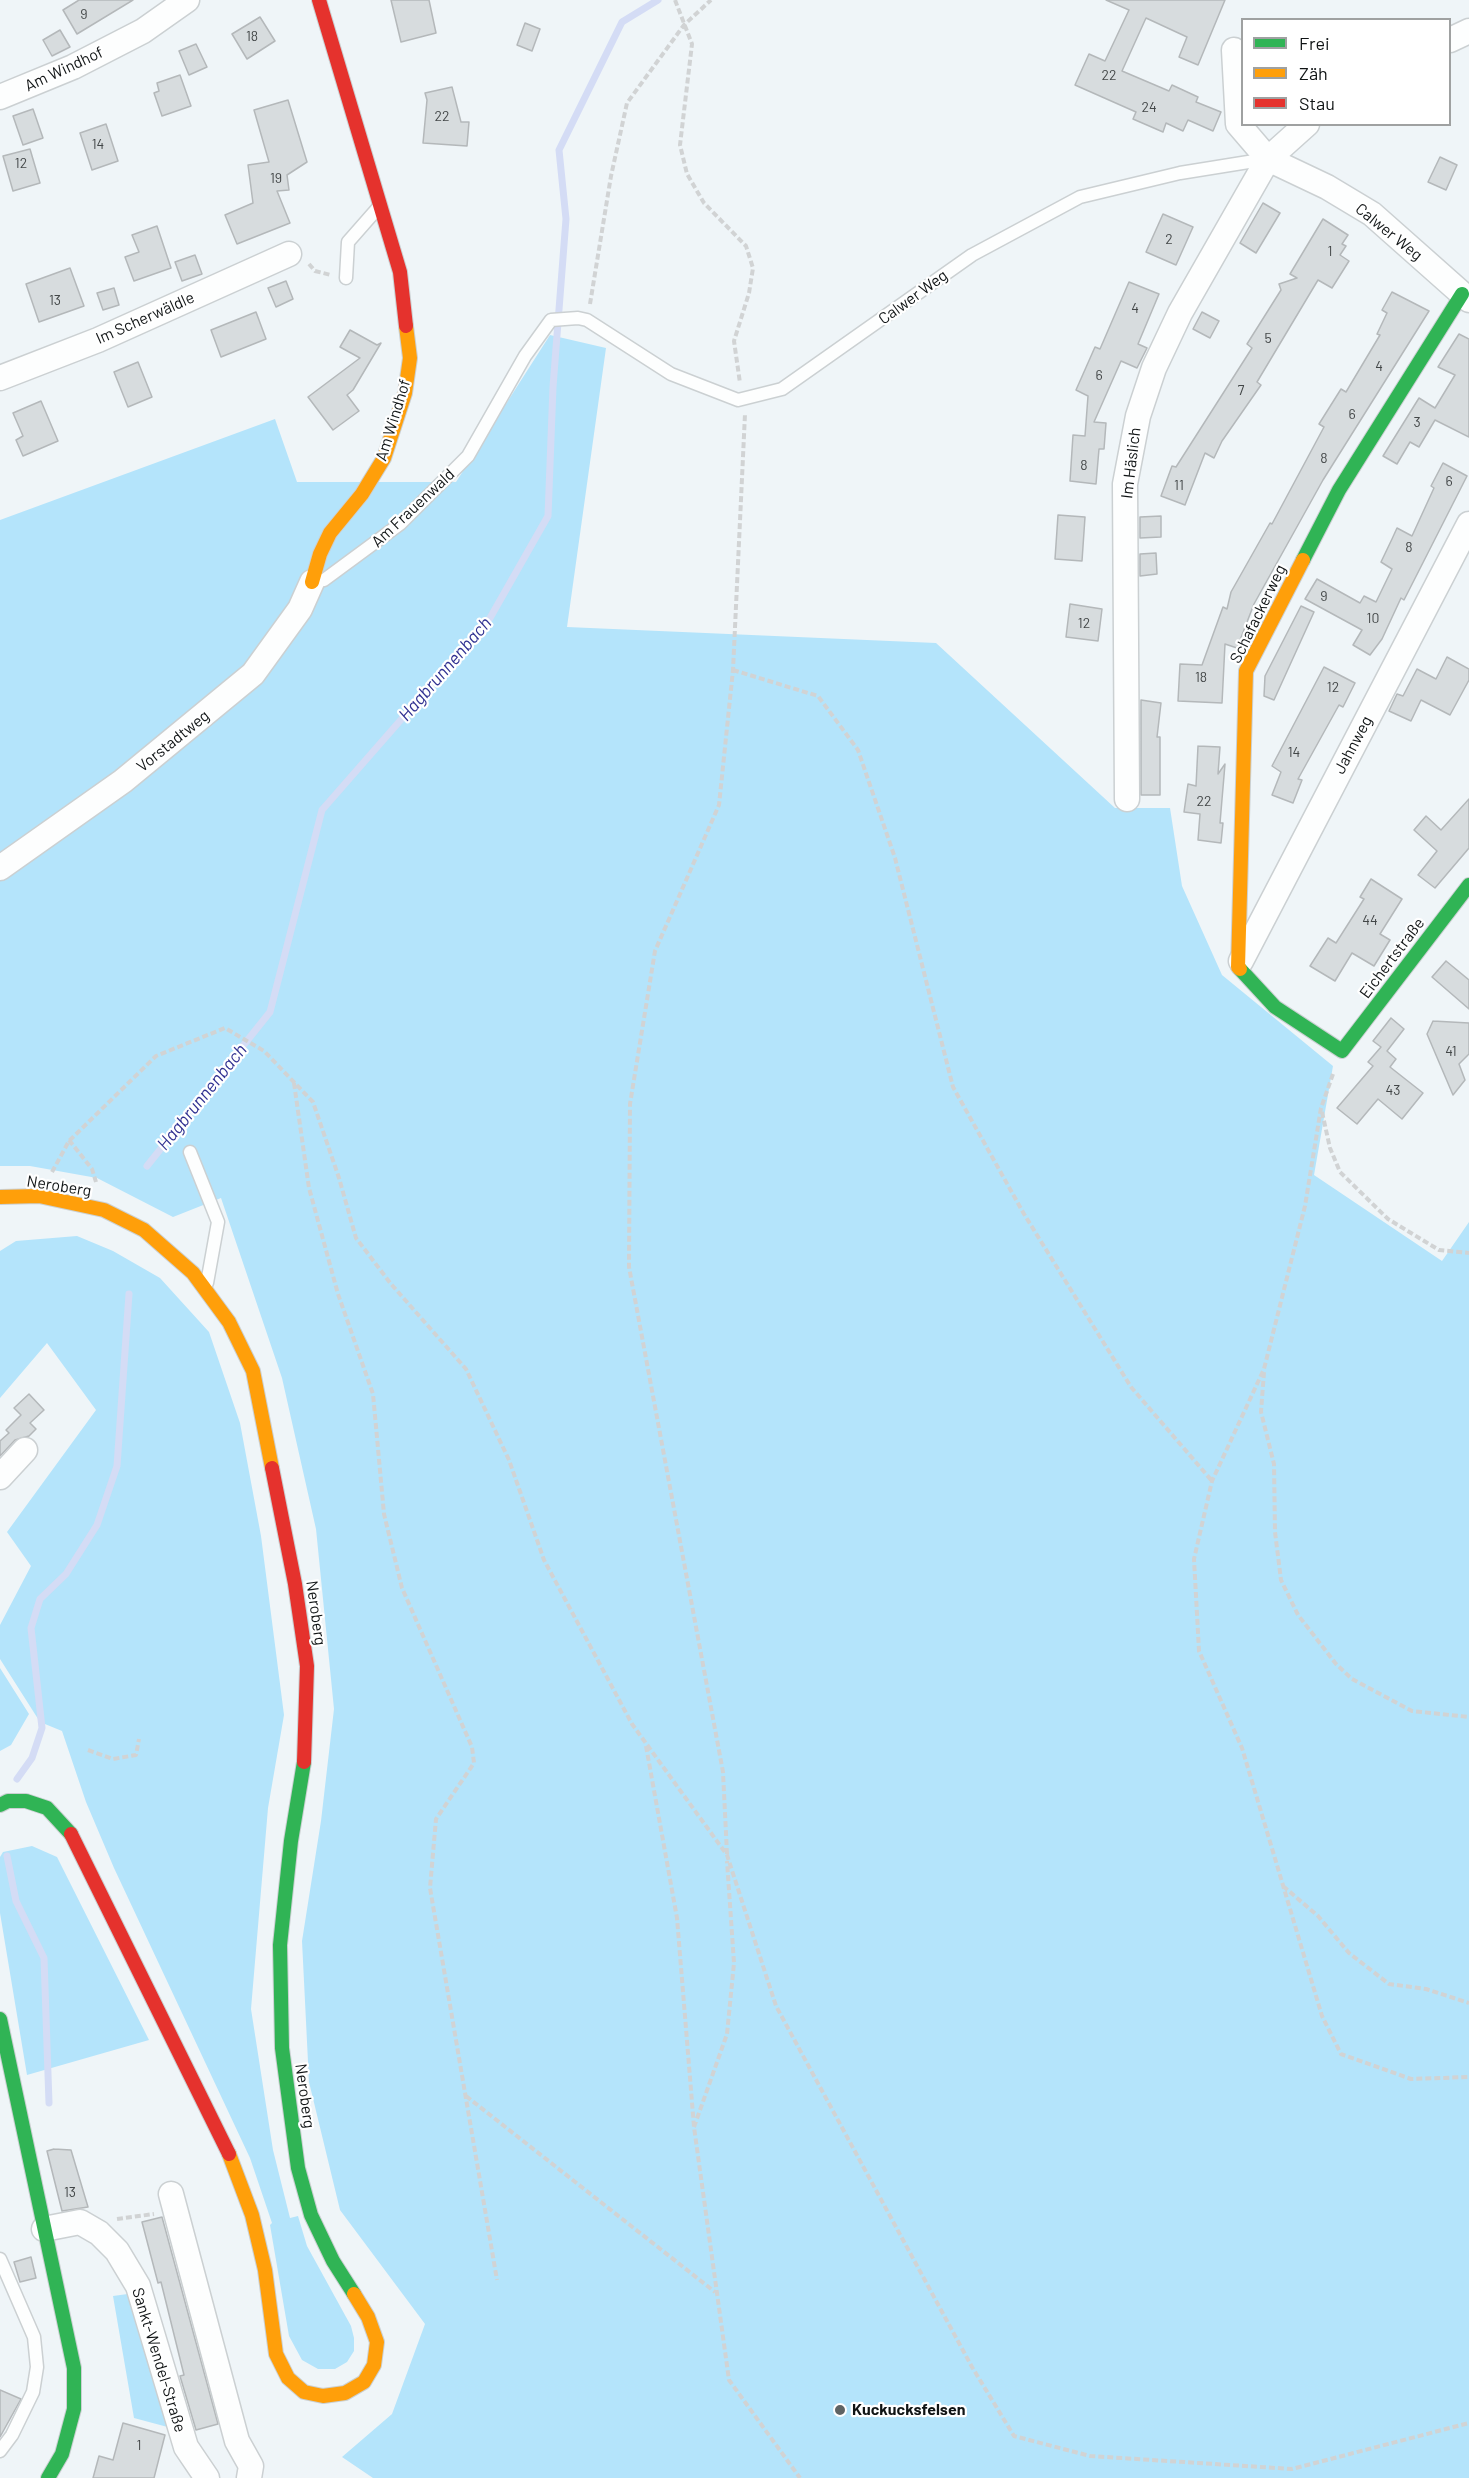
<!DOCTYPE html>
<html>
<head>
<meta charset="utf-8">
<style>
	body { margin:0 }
	#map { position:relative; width:1469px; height:2478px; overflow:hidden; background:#eff5f8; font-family:Barlow,sans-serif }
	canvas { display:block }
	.legend { position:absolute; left:1241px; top:18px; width:210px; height:108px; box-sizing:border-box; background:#fff; border:2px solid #9fa1a1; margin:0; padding:8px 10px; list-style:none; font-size:18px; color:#101415 }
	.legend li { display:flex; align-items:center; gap:12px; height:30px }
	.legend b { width:30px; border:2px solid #9fa1a1 }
</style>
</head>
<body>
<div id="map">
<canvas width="1469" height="2478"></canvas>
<ul class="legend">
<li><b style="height:8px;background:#30b455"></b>Frei</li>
<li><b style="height:8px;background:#ff9f0a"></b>Zäh</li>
<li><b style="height:8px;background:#e5322d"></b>Stau</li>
</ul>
</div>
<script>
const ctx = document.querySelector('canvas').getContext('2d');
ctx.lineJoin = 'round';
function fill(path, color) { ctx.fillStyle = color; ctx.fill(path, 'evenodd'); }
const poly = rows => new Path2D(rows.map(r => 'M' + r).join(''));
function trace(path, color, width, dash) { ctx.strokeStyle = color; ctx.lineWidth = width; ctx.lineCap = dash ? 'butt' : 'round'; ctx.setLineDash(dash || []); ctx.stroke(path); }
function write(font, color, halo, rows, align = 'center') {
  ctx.font = font + ' Barlow,sans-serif'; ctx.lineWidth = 4.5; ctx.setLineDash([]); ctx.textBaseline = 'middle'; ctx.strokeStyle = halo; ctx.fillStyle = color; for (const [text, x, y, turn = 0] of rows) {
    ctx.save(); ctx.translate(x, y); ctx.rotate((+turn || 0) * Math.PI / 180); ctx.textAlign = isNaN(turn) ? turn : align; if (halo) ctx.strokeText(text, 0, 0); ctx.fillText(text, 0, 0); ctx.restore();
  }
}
const green = poly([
	[550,335,606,348,567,627,936,643,1115,808,1170,808,1182,886,1222,975,1333,1066,1314,1175,1442,1261,1469,1222,1469,2478,373,2478,342,2457,392,2414,425,2324,340,2210,309,2082,302,1941,321,1821,334,1709,316,1529,282,1378,221,1198,173,1217,97,1178,30,1166,0,1166,0,520,275,419,297,482,456,482],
	[77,1236,113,1251,160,1278,209,1332,240,1423,261,1536,284,1715,268,1808,251,2009,273,2150,290,2218,298,2216,307,2246,351,2326,354,2338,354,2351,347,2362,335,2369,318,2369,302,2360,289,2336,270,2225,272,2223,250,2158,114,1868,86,1802,62,1731,40,1722,0,1659,0,1625,31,1566,7,1532,96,1410,47,1343,0,1398,0,1251,16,1241],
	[0,1668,29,1714,11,1745,0,1751],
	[32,1846,57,1857,149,2040,27,2075,0,1913,0,1857,3,1852],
	[135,2293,175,2429,134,2418,113,2296]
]);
const stream = poly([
	[147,1166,270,1012,322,810,490,618,548,516,553,387,566,219,559,150,622,22,658,0],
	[17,1779,32,1758,42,1728,31,1628,40,1599,66,1574,97,1525,117,1466,129,1294],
	[7,1856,16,1901,44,1958,49,2103]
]);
const building = poly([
	[79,0,133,0,77,34,63,10,79,0],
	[391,0,429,0,436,33,401,42,391,0],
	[1106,0,1225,0,1198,65,1179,57,1187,37,1146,18,1122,71,1169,91,1172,85,1198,97,1196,102,1221,112,1213,131,1188,120,1183,131,1166,123,1163,132,1133,119,1136,112,1075,85,1089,54,1105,61,1129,10,1106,0],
	[260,17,275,41,247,59,232,34,260,17],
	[525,23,540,29,532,51,517,45,525,23],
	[60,30,70,47,52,56,43,40,60,30],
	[196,44,207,67,189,75,179,51,196,44],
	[180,75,191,106,162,116,154,93,159,91,157,83,180,75],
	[452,87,461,122,469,122,467,146,423,143,427,100,425,93,452,87],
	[288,100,307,162,287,175,289,190,277,191,290,223,237,244,225,215,253,203,248,165,269,162,254,110,288,100],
	[33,109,43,138,23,145,13,116,33,109],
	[106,124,118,161,92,170,80,133,106,124],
	[30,149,40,183,13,191,3,156,30,149],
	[1440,157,1457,165,1446,190,1428,182,1440,157],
	[1263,203,1280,213,1256,253,1240,243,1263,203],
	[1163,214,1193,227,1176,265,1146,252,1163,214],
	[1323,219,1348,235,1342,244,1346,246,1340,255,1349,261,1332,288,1318,280,1257,382,1261,385,1222,441,1214,458,1205,453,1185,505,1161,496,1172,466,1176,467,1252,348,1247,344,1281,290,1279,284,1297,278,1290,274,1323,219],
	[157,226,171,268,134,281,125,257,139,252,132,235,157,226],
	[195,255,202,274,182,281,175,262,195,255],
	[70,268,84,306,39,322,26,284,70,268],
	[286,281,293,299,276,307,268,288,286,281],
	[1129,282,1159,294,1138,344,1147,348,1137,368,1121,361,1094,422,1106,423,1104,449,1099,449,1096,484,1070,481,1073,435,1085,436,1088,396,1076,390,1095,347,1100,349,1129,282],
	[114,288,119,305,103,310,97,293,114,288],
	[1392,292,1429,311,1323,480,1254,604,1237,648,1225,644,1222,703,1178,701,1180,664,1202,665,1223,607,1227,609,1231,592,1270,523,1272,524,1324,427,1319,424,1341,389,1346,392,1380,335,1377,334,1387,313,1382,310,1392,292],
	[256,312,266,339,221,357,211,330,256,312],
	[1202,312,1219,321,1210,338,1193,329,1202,312],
	[350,330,377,345,381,343,353,390,347,395,359,411,333,430,308,397,360,358,340,347,350,330],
	[1459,334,1469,339,1469,437,1435,420,1419,447,1410,442,1397,464,1383,456,1419,398,1435,408,1455,375,1438,367,1459,334],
	[138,362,152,397,128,407,114,372,138,362],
	[41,401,58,441,23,456,16,440,23,436,13,413,41,401],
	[1443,463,1467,476,1404,600,1401,598,1382,639,1370,655,1353,645,1362,630,1305,599,1317,579,1360,603,1364,596,1376,602,1392,569,1381,562,1392,539,1397,528,1412,536,1434,488,1431,486,1443,463],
	[1058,515,1085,517,1082,561,1055,559,1058,515],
	[1161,516,1161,537,1140,538,1140,517,1161,516],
	[1156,553,1157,574,1140,576,1140,554,1156,553],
	[1070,604,1102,609,1098,641,1066,637,1070,604],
	[1301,606,1314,612,1274,700,1264,696,1265,676,1301,606],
	[1447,657,1469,669,1469,680,1450,715,1421,700,1411,721,1389,711,1397,694,1403,696,1417,669,1436,679,1447,657],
	[1324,667,1355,683,1343,707,1339,705,1298,779,1302,780,1293,803,1272,795,1281,772,1272,766,1324,667],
	[1141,700,1161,703,1157,737,1160,737,1160,795,1141,795,1141,700],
	[1198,746,1220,747,1218,774,1225,764,1220,823,1223,823,1221,843,1198,840,1200,814,1184,812,1188,784,1196,786,1198,746],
	[1469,799,1469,848,1435,888,1418,875,1437,851,1414,830,1426,816,1441,830,1469,799],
	[1371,879,1402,899,1380,934,1390,940,1374,966,1352,953,1335,981,1310,966,1328,938,1336,943,1364,899,1360,897,1371,879],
	[1446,961,1469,980,1469,1009,1432,977,1446,961],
	[1391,1018,1404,1029,1387,1051,1396,1059,1390,1067,1423,1093,1402,1119,1378,1099,1357,1124,1337,1108,1373,1066,1368,1062,1381,1047,1373,1041,1391,1018],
	[1433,1021,1469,1023,1469,1054,1459,1064,1465,1080,1453,1095,1427,1034,1433,1021],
	[29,1394,44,1410,30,1423,36,1429,29,1436,15,1440,0,1456,0,1441,9,1433,6,1430,21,1415,14,1408,29,1394],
	[54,2149,71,2150,88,2207,62,2211,47,2151,54,2149],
	[162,2217,218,2424,196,2430,180,2376,184,2375,161,2282,158,2283,142,2222,162,2217],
	[31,2257,36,2278,20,2282,14,2262,31,2257],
	[0,2390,21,2399,0,2437,0,2390],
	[123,2423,165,2435,154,2478,93,2478,99,2456,113,2460,123,2423]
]);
const path = poly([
	[675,0,692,44,680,145,687,174,704,203,746,246,753,268,749,293,734,341,740,383],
	[309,264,315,271,331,275],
	[590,304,611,176,627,103,684,25,711,0],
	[733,670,818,696,858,750,895,858,953,1087,1024,1214,1131,1387,1212,1481],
	[1333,1074,1321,1108,1305,1206,1264,1369,1212,1481,1194,1559,1199,1651,1242,1748,1322,2016,1341,2054,1411,2079,1469,2077],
	[294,1083,309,1188,338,1294,373,1394,384,1514,402,1588,472,1747,474,1763,436,1819,430,1888,497,2280],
	[1322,1112,1330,1148,1340,1172,1388,1219,1439,1250,1469,1253],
	[69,1140,92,1169,96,1182],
	[52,1172,69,1141,156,1056,225,1028,264,1051,313,1102,339,1178,356,1238,391,1284,466,1369,509,1460,544,1560,632,1724,727,1855,776,2006,972,2367,1014,2436,1090,2456,1292,2469,1469,2423],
	[1264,1372,1261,1412,1274,1464,1275,1532,1281,1580,1298,1615,1336,1664,1352,1679,1412,1711,1469,1717],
	[646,1746,677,1918,694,2127,729,2380,800,2478],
	[88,1750,113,1759,136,1755,139,1739],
	[727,1854,723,1772,629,1267,630,1104,655,951,719,805,733,670,745,414],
	[1283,1886,1318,1916,1349,1953,1389,1984,1426,1989,1469,2003],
	[466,2096,715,2292],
	[694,2127,727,2034,734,1963,727,1861],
	[117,2219,154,2214]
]);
const lane = poly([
	[346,278,348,242,377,209],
	[316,581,324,580,400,524,468,456,525,356,551,320,578,318,587,320,671,374,738,400,782,389,972,255,1080,197,1180,173,1267,159],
	[190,1152,218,1222,207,1283],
	[0,2259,34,2337,37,2367,33,2392,12,2435,0,2451]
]);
const street = poly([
	[1450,40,1469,31],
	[1234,50,1238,124,1268,159,1327,187,1372,214,1469,300],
	[0,97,73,67,143,31,187,0],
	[0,378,98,340,289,254],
	[1127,799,1125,484,1138,416,1154,368,1180,313,1268,159,1307,124],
	[0,868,123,781,253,674,300,609,312,582],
	[1241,961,1469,524],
	[0,1477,25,1450],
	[171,2194,237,2441,251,2466,249,2478],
	[44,2229,80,2222,99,2233,117,2251,138,2286,186,2447,207,2478]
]);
const fast = poly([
	[1303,560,1339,490,1462,294],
	[1240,969,1275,1007,1342,1051,1469,885],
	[304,1762,291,1841,280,1945,282,2048,298,2168,311,2215,333,2261,354,2294],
	[0,1805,8,1801,26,1801,47,1808,71,1834],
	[0,2019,74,2368,74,2409,62,2454,48,2478]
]);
const slow = poly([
	[312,582,320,554,330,533,362,494,384,458,405,393,410,358,406,326],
	[1240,969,1238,967,1246,671,1303,560],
	[0,1197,39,1196,104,1210,144,1230,193,1273,229,1322,253,1371,272,1468],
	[229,2154,252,2215,265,2270,276,2354,288,2378,304,2392,323,2396,345,2393,364,2382,374,2365,377,2342,368,2317,354,2294]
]);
const jam = poly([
	[319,0,400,272,406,326],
	[272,1468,295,1584,307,1666,304,1762],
	[71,1834,229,2154]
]);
const markers = [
	[840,2410,6,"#5e6364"]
];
const numberNames = [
	["9",84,14],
	["18",252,36],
	["22",1109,75],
	["24",1149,107],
	["22",442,116],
	["14",98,144],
	["12",21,163],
	["19",276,178],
	["2",1169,239],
	["1",1330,251],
	["13",55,300],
	["4",1135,308],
	["5",1268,338],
	["4",1379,366],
	["6",1099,375],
	["7",1241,390],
	["6",1352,414],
	["3",1417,422],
	["8",1324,458],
	["8",1084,465],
	["6",1449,481],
	["11",1179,485],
	["8",1409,547],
	["9",1324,596],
	["10",1373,618],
	["12",1084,623],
	["18",1201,677],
	["12",1333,687],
	["14",1294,752],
	["22",1204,801],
	["44",1370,920],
	["41",1451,1051],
	["43",1393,1090],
	["13",70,2192],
	["1",139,2445]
];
const streetNames = [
	["Am Windhof",64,69,-25],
	["Calwer Weg",1389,232,39],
	["Calwer Weg",913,297,-36],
	["Im Scherwäldle",145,318,-24],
	["Am Windhof",393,420,-73],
	["Im Häslich",1131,463,-83],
	["Am Frauenwald",413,508,-43],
	["Schafackerweg",1258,614,-64],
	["Vorstadtweg",173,741,-39],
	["Jahnweg",1353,745,-62],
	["Eichertstraße",1392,958,-53],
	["Neroberg",59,1186,9],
	["Neroberg",316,1613,82],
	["Neroberg",305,2096,82],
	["Sankt-Wendel-Straße",159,2360,73]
];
const poiNames = [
	["Kuckucksfelsen",852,2410]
];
const waterNames = [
	["Hagbrunnenbach",445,669,-49],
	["Hagbrunnenbach",202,1097,-51]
];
fill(green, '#b4e4fb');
trace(stream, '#d4dcf5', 7);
fill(building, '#d7dcde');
trace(building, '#b4b8ba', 1.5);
trace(lane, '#cbd0d2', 15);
trace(street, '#cbd0d2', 27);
trace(fast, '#cbd0d2', 16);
trace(slow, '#cbd0d2', 16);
trace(jam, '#cbd0d2', 16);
trace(path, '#d1d3d4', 4, [6, 3]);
trace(lane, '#fdfefe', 12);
trace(street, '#fdfefe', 24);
trace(fast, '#30b455', 14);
trace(slow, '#ff9f0a', 14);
trace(jam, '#e5322d', 14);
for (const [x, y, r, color] of markers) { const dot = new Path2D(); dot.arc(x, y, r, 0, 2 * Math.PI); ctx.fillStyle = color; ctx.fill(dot); trace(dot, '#fff', 2); }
write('14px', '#424647', null, numberNames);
write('16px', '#101415', '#fff', streetNames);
write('bold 16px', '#101415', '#fff', poiNames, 'left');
write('italic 18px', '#313292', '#fff', waterNames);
</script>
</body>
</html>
